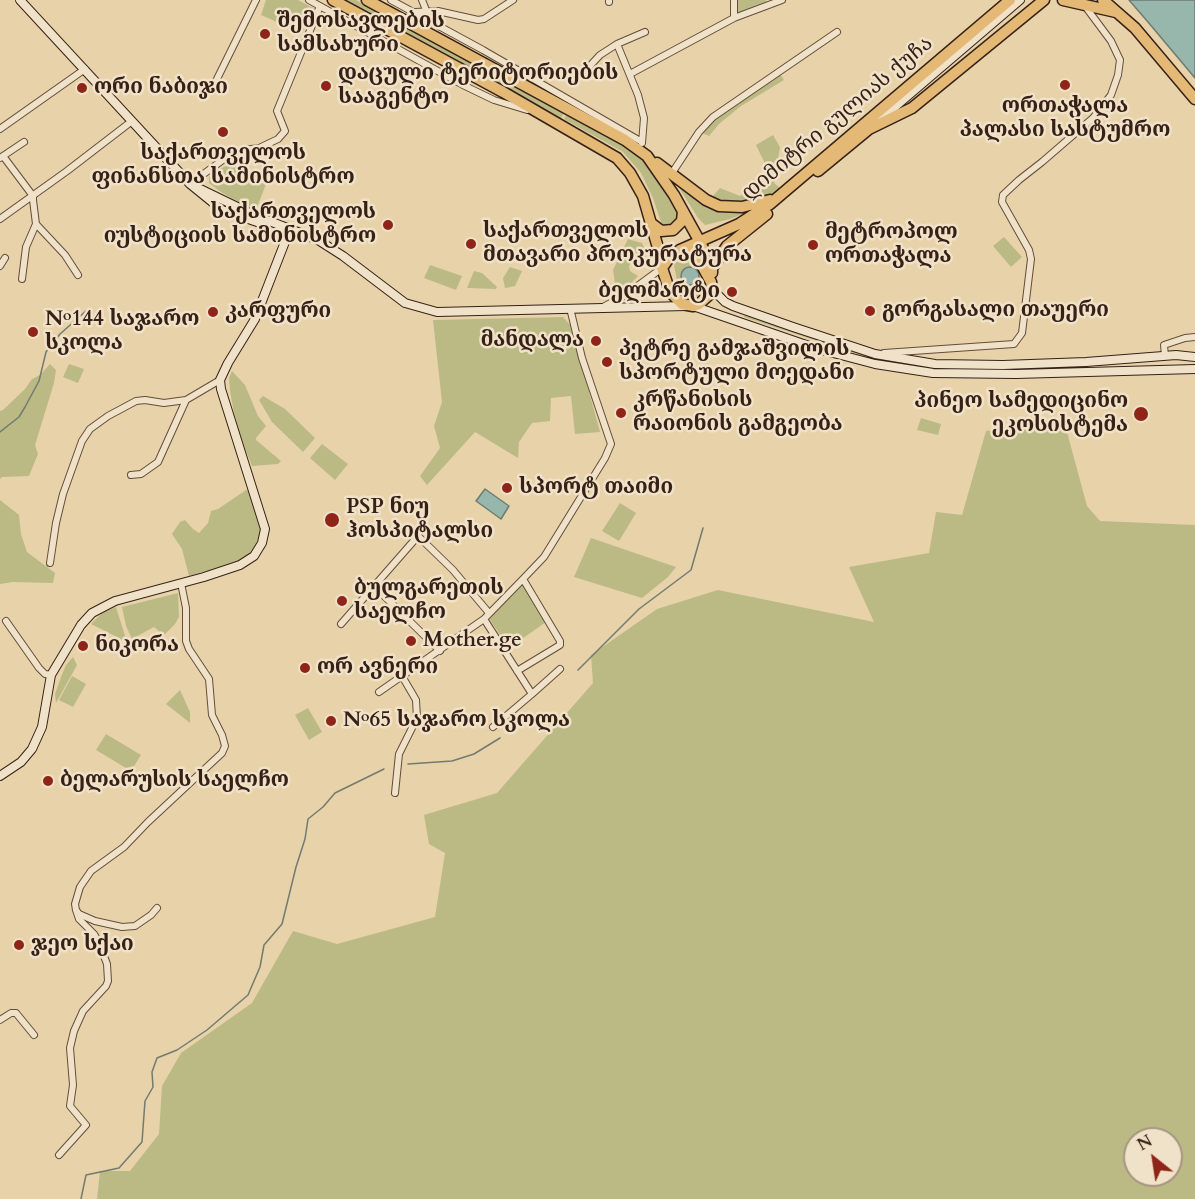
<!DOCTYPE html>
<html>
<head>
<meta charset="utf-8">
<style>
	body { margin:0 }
	#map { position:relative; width:1195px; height:1199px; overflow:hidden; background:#e8d2aa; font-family:Cardo,serif }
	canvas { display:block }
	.north { position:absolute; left:1123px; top:1127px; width:60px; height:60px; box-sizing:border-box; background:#f0e2c8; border:2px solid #a69581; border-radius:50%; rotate:330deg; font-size:16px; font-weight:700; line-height:24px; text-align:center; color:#372117 }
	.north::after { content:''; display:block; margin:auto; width:21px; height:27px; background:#8f2418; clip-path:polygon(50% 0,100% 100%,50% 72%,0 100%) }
</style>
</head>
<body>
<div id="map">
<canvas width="1195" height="1199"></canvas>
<div class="north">N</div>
</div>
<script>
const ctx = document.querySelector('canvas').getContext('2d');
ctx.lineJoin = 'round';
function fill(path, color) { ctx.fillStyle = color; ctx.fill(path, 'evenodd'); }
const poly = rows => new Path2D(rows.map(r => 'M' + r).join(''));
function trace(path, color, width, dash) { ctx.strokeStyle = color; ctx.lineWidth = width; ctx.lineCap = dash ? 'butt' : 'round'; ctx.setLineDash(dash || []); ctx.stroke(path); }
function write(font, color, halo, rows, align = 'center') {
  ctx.font = font + ' Cardo,"Noto Serif Georgian",serif'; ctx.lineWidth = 5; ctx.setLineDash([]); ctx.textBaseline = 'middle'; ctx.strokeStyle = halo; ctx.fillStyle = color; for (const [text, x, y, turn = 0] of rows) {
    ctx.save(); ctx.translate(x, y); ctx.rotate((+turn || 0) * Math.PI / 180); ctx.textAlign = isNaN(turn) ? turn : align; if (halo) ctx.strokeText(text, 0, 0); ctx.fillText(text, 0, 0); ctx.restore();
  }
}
const green = poly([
	[266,0,298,0,315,9,302,33,261,15],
	[346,0,356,0,564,113,561,118],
	[736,0,766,0,767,4,737,14],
	[780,74,784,80,741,106,719,124,709,136,700,132,714,118],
	[566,115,618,142,646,160,680,214,678,223,667,227,662,225,653,198,641,173,623,152,564,119],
	[773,135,780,147,774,183,781,189,764,199,746,202,727,202,712,197,720,188,740,196,771,176,756,145],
	[233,163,250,173,249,177,266,184,256,210,245,206,221,192,209,183,209,177,213,172],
	[673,178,716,210,732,213,751,211,730,219,705,225,698,218],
	[1004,237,1022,257,1011,267,993,246],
	[628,239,642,243,646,252,644,267,636,262,631,263,629,266,630,271,638,276,627,287,620,290,615,283,613,270],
	[683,255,692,255,705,276,706,285,702,293,696,297,686,295,678,285,674,266,676,261],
	[430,265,462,276,456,290,424,278],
	[510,267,522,271,515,286,505,288,503,278],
	[474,271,482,273,497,287,496,289,467,288],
	[745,315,858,352,997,369,997,371,934,370,879,361,744,317],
	[563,317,571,326,600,432,575,434,571,396,551,398,550,421,532,423,519,442,518,458,475,432,427,485,420,476,440,448,434,426,442,402,433,320],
	[50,364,56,370,54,383,35,445,38,454,29,476,2,477,0,479,0,411,3,410,25,389,32,379,40,375],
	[69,364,84,369,78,383,63,377],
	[232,371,245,385,258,416,266,426,256,438,256,440,281,461,278,464,252,466,243,444,234,413,230,391,229,378],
	[263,396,285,409,315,438,303,452,272,422,259,400],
	[921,418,941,424,938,435,917,430],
	[1064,421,1087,506,1100,521,1195,525,1195,1199,97,1199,100,1171,130,1171,159,1134,162,1086,181,1053,252,1003,293,931,337,944,435,917,445,853,429,844,424,815,497,793,593,683,591,655,657,609,718,590,874,622,849,567,929,553,936,512,962,515,986,431],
	[1135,1139,1171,1139,1171,1175,1135,1175],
	[322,444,348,464,335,480,310,458],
	[246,490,250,490,261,527,260,534,253,551,241,561,189,576,182,549,172,534,180,522,185,520,193,529,199,533,208,523,211,511,218,509],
	[0,500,19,515,21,534,27,552,55,573,53,583,13,582,0,584],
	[620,503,636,513,619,541,602,531],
	[591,538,676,567,668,577,642,598,574,577],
	[523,584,546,622,509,648,488,617],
	[178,593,179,617,175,624,164,635,154,627,132,639,126,626,122,607],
	[116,607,127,642,91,624,102,613],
	[73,657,77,665,56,703,55,694,61,677,66,665],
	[72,676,86,684,73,707,59,700],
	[180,690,190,712,190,723,166,704],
	[308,708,322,732,309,740,295,715],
	[106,734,141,755,131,771,96,750]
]);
const water = poly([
	[1129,0,1195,0,1195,78,1148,22,1129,0],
	'681 276a9 9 0 1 1 18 0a9 9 0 1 1-18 0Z',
	[485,489,509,506,501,519,476,501,485,489]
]);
const stream = poly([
	[0,432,19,417,25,407,39,381,46,352,60,334,86,311],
	[578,670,639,609,691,570,703,528],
	[408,764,452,761,474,754,500,738],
	[81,1199,86,1175,119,1168,142,1142,145,1101,153,1087,152,1072,157,1058,177,1050,207,1030,248,995,260,967,264,945,282,924,296,867,305,839,308,819,323,807,335,793,384,769]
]);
const street = poly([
	[309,0,465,86,494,100,527,110],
	[391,0,483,50,642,142],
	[422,0,426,10],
	[609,0,609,2],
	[734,0,734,18],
	[415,12,438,11,478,20,484,19,513,0],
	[617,44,638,95,644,118,642,143],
	[587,69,600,55,617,44,645,32],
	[630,74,734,18,782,0],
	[216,81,256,0],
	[0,129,85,69],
	[3,156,33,196,33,200,36,224,26,247,22,279],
	[0,158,24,142],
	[672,173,699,132,713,117,837,32],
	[190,184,224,159,244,150,259,148,278,139,285,131,277,111,320,6],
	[0,219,67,171,132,121],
	[36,224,65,255,78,275],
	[0,266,5,258],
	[603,307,624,296,662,268],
	[884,353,1014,344,1022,333,1031,259,1029,250,1002,202,1003,195,1019,180,1042,162,1093,118,1111,95,1118,75,1120,60,1111,41,1085,6],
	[1165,356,1164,345,1185,338,1195,337],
	[131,475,141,474,158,462,186,400],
	[50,563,56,523,63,494,82,441,90,429,108,416,136,401,145,400,164,403,186,400,220,380],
	[374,586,440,651],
	[484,619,532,694,560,669],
	[6,621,39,668,45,674,51,675],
	[341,624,418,536,453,570,489,613],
	[517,671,560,645,560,641,523,579],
	[379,692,484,619,523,579,544,557,605,458,611,444,582,358,570,308],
	[493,727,532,694],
	[395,793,399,754,417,718,416,700,402,676],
	[76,910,79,914,95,921,122,927,135,926,151,915,157,908],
	[0,1020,11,1013,16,1013,34,1035],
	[59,1155,86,1125,70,1106,73,1085,70,1048,74,1031,83,1011,106,986,108,981,107,964,99,943,94,934,79,919,76,910,75,904,80,887,91,871,124,847,148,822,222,753,225,746,222,735,212,715,209,679,189,649,186,641,186,608,181,583]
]);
const secondary = poly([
	[20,0,190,184,222,210,260,223],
	[876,123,1020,0],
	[190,184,254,215,318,240,343,256,405,303,437,312,686,306],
	[712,289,725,302,733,306,793,327,875,354,935,364,1003,365,1086,362,1176,355,1195,357],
	[693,306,818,349,875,364,933,373,1016,374,1195,369],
	[0,776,21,762,32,749,42,727,51,675,81,625,92,613,115,601,204,577,240,565,254,556,262,543,265,529,221,389,220,380,228,363,255,319,290,229]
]);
const highway = poly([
	[333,0,503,92,617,158,630,173,643,196,663,265],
	[367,0,625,140,647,156,674,195,700,242,712,268,712,273],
	[1063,0,1116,12],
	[1103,0,1135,28,1195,99],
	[657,163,706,200,719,206,742,207,770,200],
	[818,171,869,129,912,108,1044,0],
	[652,224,661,231,673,230,682,221,683,211],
	[680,250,691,253,698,258,711,282,712,289,710,294,699,304,693,306,682,304,670,292,662,268,669,258,680,250,739,224,770,204,1010,0],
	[712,268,727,246,767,214]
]);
const markers = [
	[265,34,6,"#8f2418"],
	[1065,85,6,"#8f2418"],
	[326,86,6,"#8f2418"],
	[82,88,6,"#8f2418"],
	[223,132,6,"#8f2418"],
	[388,225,6,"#8f2418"],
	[471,244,6,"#8f2418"],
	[813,245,6,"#8f2418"],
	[732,292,6,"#8f2418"],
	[870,311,6,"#8f2418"],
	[213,312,6,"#8f2418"],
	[33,332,6,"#8f2418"],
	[596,341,6,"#8f2418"],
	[607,362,6,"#8f2418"],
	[621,413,6,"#8f2418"],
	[1141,414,8,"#8f2418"],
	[507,488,6,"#8f2418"],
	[332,520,8,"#8f2418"],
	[342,601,6,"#8f2418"],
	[411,641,6,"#8f2418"],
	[83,646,6,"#8f2418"],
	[305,668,6,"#8f2418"],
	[331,721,6,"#8f2418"],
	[48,781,6,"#8f2418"],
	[19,945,6,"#8f2418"]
];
const poiNames = [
	["შემოსავლების",277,22],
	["სამსახური",277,46],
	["დაცული ტერიტორიების",338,74],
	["სააგენტო",338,98],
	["ორი ნაბიჯი",94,88],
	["ორთაჭალა",1065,107,"center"],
	["პალასი სასტუმრო",1065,131,"center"],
	["საქართველოს",223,154,"center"],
	["ფინანსთა სამინისტრო",223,178,"center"],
	["საქართველოს",376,213,"right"],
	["იუსტიციის სამინისტრო",376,237,"right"],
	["საქართველოს",483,232],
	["მთავარი პროკურატურა",483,256],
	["მეტროპოლ",825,233],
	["ორთაჭალა",825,257],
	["ბელმარტი",720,292,"right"],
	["გორგასალი თაუერი",882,311],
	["კარფური",225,312],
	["№144 საჯარო",45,320],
	["სკოლა",45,344],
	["მანდალა",584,341,"right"],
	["პეტრე გამჯაშვილის",619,350],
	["სპორტული მოედანი",619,374],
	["კრწანისის",633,401],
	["რაიონის გამგეობა",633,425],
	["პინეო სამედიცინო",1128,402,"right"],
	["ეკოსისტემა",1128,426,"right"],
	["სპორტ თაიმი",519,488],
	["PSP ნიუ",346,508],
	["ჰოსპიტალსი",346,532],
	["ბულგარეთის",354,589],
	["საელჩო",354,613],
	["Mother.ge",423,641],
	["ნიკორა",95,646],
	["ორ ავნერი",317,668],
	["№65 საჯარო სკოლა",343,721],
	["ბელარუსის საელჩო",60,781],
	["ჯეო სქაი",31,945]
];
const streetNames = [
	["დიმიტრი გულიას ქუჩა",838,119,-40]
];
fill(green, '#bbba85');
fill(water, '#97b7ad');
trace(water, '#717b71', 1.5);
trace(stream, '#717b71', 1.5);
trace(street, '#634d3c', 8);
trace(secondary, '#372117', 10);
trace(highway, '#372117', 13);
trace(street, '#f0e2c8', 6);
trace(secondary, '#f0e2c8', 8);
trace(highway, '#e4b975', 10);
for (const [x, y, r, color] of markers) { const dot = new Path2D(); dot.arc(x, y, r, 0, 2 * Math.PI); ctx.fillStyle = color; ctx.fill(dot); trace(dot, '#f0e2c8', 2); }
write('bold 21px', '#372117', '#f0e2c8', poiNames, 'left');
write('21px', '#372117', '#f0e2c8', streetNames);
</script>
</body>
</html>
